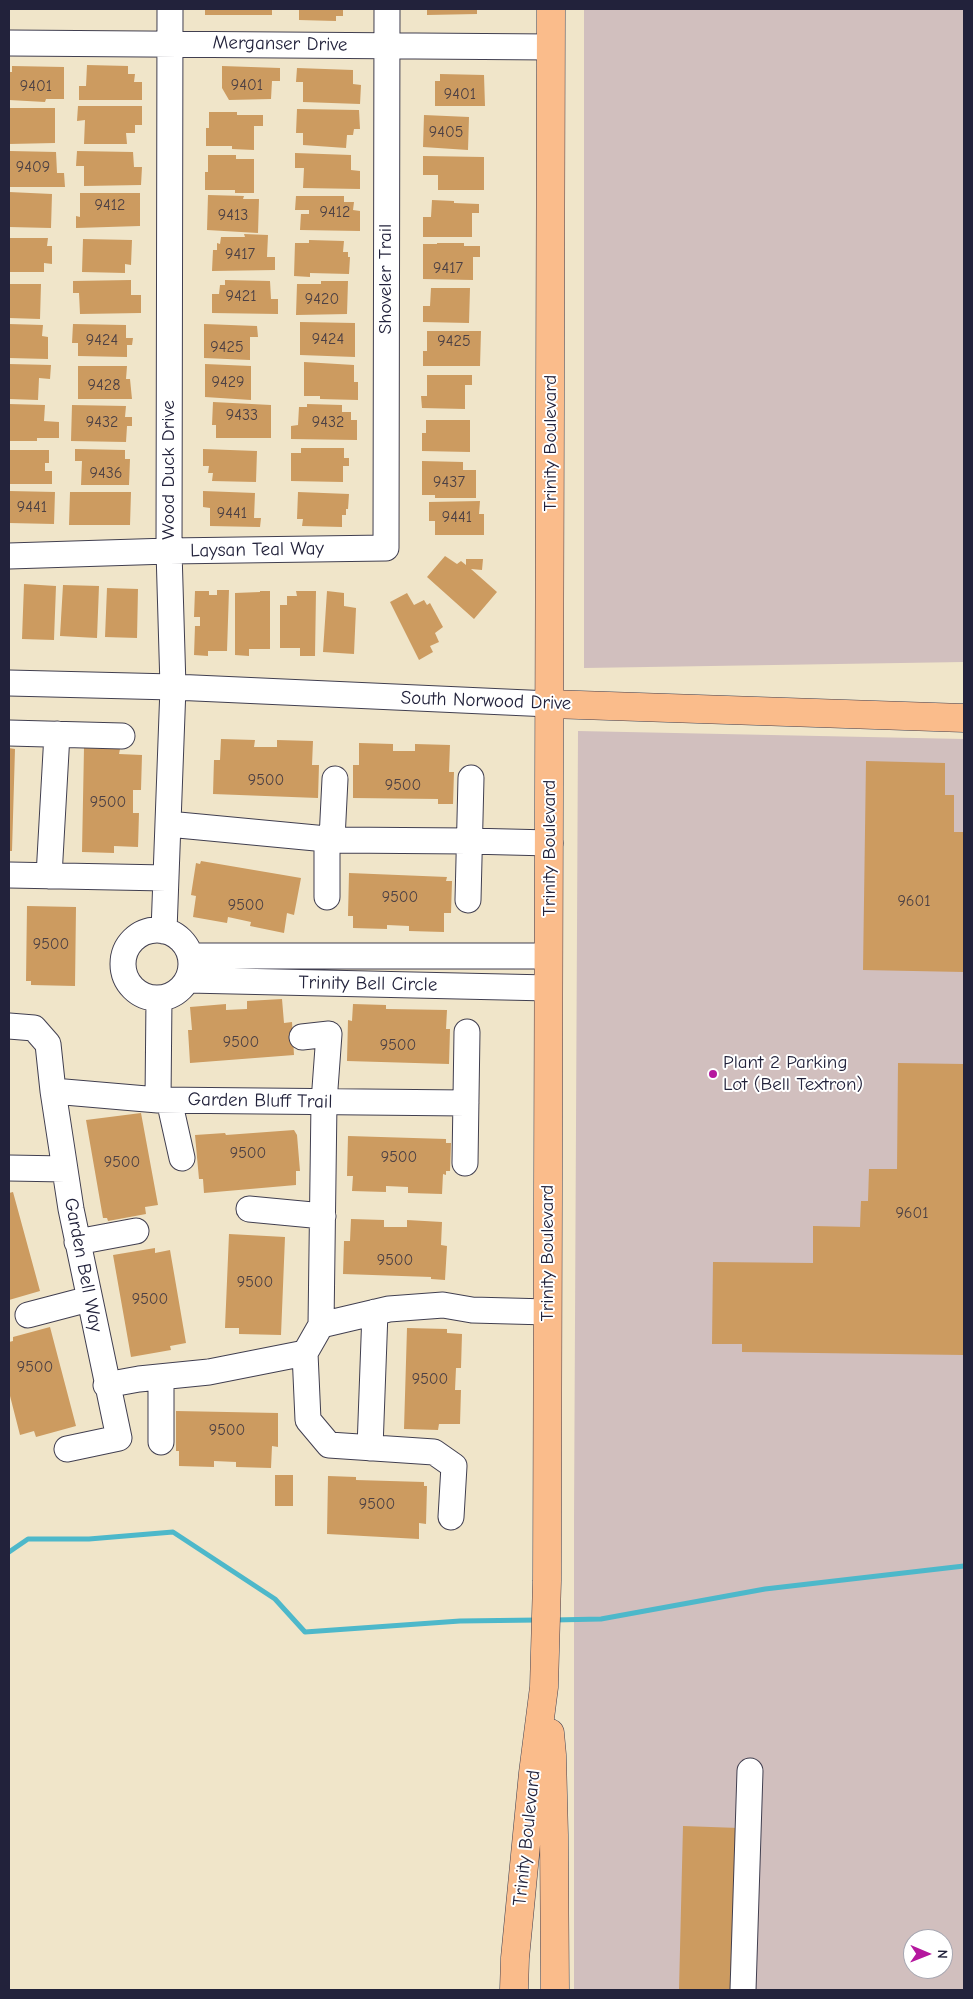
<!DOCTYPE html>
<html>
<head>
<meta charset="utf-8">
<style>
	body { margin:0 }
	#map { position:relative; width:973px; height:1999px; overflow:hidden; background:#f0e5c9; font-family:"Comic Neue",sans-serif }
	canvas { display:block }
	.frame { position:absolute; inset:0; border:10px solid #22223b; pointer-events:none }
	.north { position:absolute; left:903px; top:1929px; width:50px; height:50px; box-sizing:border-box; background:#fff; border:1px solid #a7a7b1; border-radius:50%; rotate:91deg; font-size:14px; font-weight:700; line-height:20px; text-align:center; color:#22223b }
	.north::after { content:''; display:block; margin:auto; width:18px; height:22px; background:#b5179e; clip-path:polygon(50% 0,100% 100%,50% 72%,0 100%) }
</style>
</head>
<body>
<div id="map">
<canvas width="973" height="1999"></canvas>
<div class="frame"></div>
<div class="north">N</div>
</div>
<script>
const ctx = document.querySelector('canvas').getContext('2d');
ctx.lineJoin = 'round';
function fill(path, color) { ctx.fillStyle = color; ctx.fill(path, 'evenodd'); }
const poly = rows => new Path2D(rows.map(r => 'M' + r).join(''));
function trace(path, color, width, dash) { ctx.strokeStyle = color; ctx.lineWidth = width; ctx.lineCap = dash ? 'butt' : 'round'; ctx.setLineDash(dash || []); ctx.stroke(path); }
function write(font, color, halo, rows, align = 'center') {
  ctx.font = font + ' "Comic Neue",sans-serif'; ctx.lineWidth = 4; ctx.setLineDash([]); ctx.textBaseline = 'middle'; ctx.strokeStyle = halo; ctx.fillStyle = color; for (const [text, x, y, turn = 0] of rows) {
    ctx.save(); ctx.translate(x, y); ctx.rotate((+turn || 0) * Math.PI / 180); ctx.textAlign = isNaN(turn) ? turn : align; if (halo) ctx.strokeText(text, 0, 0); ctx.fillText(text, 0, 0); ctx.restore();
  }
}
const industrial = poly([
	[584,9,964,9,964,662,584,668],
	[578,731,964,739,964,1990,574,1990,574,1517],
	[913,1939,943,1939,943,1969,913,1969]
]);
const stream = poly([
	[9,1552,28,1539,89,1539,173,1532,275,1599,305,1632,460,1621,538,1620],
	[554,1620,601,1619,765,1589,964,1566]
]);
const building = poly([
	[205,9,272,9,272,15,205,15],
	[299,9,343,9,343,16,336,16,336,21,299,20],
	[427,9,477,9,477,14,427,15],
	[87,65,128,66,128,74,135,74,134,82,142,82,142,100,79,100,79,86,86,86],
	[12,66,64,67,64,99,46,99,45,102,9,100,9,72,12,72],
	[222,66,280,68,280,81,272,81,271,99,229,100,222,88],
	[297,68,353,70,353,84,361,85,360,104,303,102,303,82,296,82],
	[440,74,484,75,485,106,435,106,435,81,440,81],
	[78,106,142,106,142,125,135,125,135,133,126,133,127,144,84,144,85,120,77,121],
	[9,108,55,108,55,143,9,144],
	[297,109,359,110,360,129,354,129,353,135,347,135,346,148,303,145,303,133,296,133],
	[209,112,237,112,237,115,263,115,263,126,254,126,254,150,232,149,232,146,206,146,206,128,209,128],
	[424,115,469,117,468,150,423,147],
	[10,151,56,152,57,173,64,173,65,187,9,187],
	[77,151,133,152,134,167,142,167,141,185,84,186,84,166,76,166],
	[295,153,351,155,351,170,360,171,360,189,303,188,304,168,295,168],
	[208,155,236,155,236,159,254,159,254,193,235,193,235,190,205,190,205,172,208,172],
	[423,156,484,157,484,190,438,190,438,175,423,175],
	[9,192,52,194,51,228,9,227],
	[80,193,140,193,140,226,76,228,76,216,80,217],
	[208,195,244,196,243,199,259,199,258,233,207,230],
	[296,196,344,196,344,202,354,202,353,210,360,211,360,231,300,230,301,214,309,214,309,210,295,210],
	[432,200,454,201,454,203,479,204,479,213,472,213,472,237,423,237,423,217,431,217],
	[244,234,268,235,267,257,275,257,275,270,212,271,213,250,217,250,217,243,220,244,221,237,245,237],
	[9,238,48,238,47,246,52,246,52,264,44,263,44,272,9,272],
	[83,239,132,240,131,265,125,264,125,273,82,272],
	[309,240,344,241,343,252,348,252,348,257,350,257,349,274,310,273,310,277,294,276,295,243,309,243],
	[437,243,464,243,464,246,480,246,480,257,473,257,473,280,423,279,423,244,437,244],
	[131,280,131,295,141,295,141,313,80,314,79,293,73,293,73,281],
	[225,280,270,281,271,299,278,299,278,314,212,313,212,294,219,294,220,285,225,285],
	[321,281,348,281,347,314,296,315,297,284,321,284],
	[9,284,41,284,40,319,9,318],
	[431,288,470,288,469,323,423,322,423,306,430,306],
	[300,322,355,323,355,357,300,355],
	[9,324,43,325,42,336,48,337,48,359,9,358],
	[73,324,126,325,126,338,133,338,132,345,127,345,127,357,78,356,78,343,72,343],
	[204,324,257,326,258,337,250,337,250,360,204,358],
	[427,331,481,331,480,366,423,366,423,351,427,351],
	[304,362,354,365,354,382,358,382,358,400,320,399,320,396,304,396],
	[9,364,51,365,50,379,39,378,38,400,9,399],
	[205,364,251,366,251,400,205,397],
	[78,366,127,366,126,379,130,379,132,399,78,399],
	[427,375,472,375,472,385,465,385,465,409,422,408,421,396,427,396],
	[213,402,271,405,271,438,216,438,216,425,212,425],
	[9,404,45,405,44,421,59,422,59,438,37,438,37,441,9,441],
	[307,404,342,405,342,412,351,412,351,420,357,420,357,440,291,439,291,426,298,425,299,407,307,407],
	[72,405,126,406,125,417,132,417,132,426,127,426,126,442,71,441],
	[426,420,470,420,470,452,422,451,422,433,426,433],
	[301,448,344,448,344,458,349,458,349,466,343,466,343,482,291,481,291,453,301,453],
	[75,449,125,450,125,459,130,459,129,485,81,485,82,461,75,461],
	[203,449,257,451,256,482,212,481,213,473,208,473,209,466,203,466],
	[9,450,49,450,49,463,45,463,45,471,52,471,52,484,9,484],
	[422,461,463,462,463,470,476,470,476,498,435,498,435,495,422,495],
	[9,491,55,492,54,524,9,523],
	[203,491,255,493,254,518,261,518,260,527,210,526,210,508,203,507],
	[70,492,131,492,130,525,69,525],
	[298,492,349,494,348,509,346,509,346,515,342,515,342,527,302,526,303,519,297,519],
	[480,501,479,514,484,514,484,535,435,535,435,521,429,521,429,502],
	[445,556,457,564,461,561,466,565,466,559,483,559,482,570,471,569,497,592,474,619,427,577],
	[24,584,56,586,54,640,22,639],
	[63,585,99,586,97,638,60,636],
	[107,588,138,589,137,638,105,637],
	[217,590,229,590,227,651,208,651,208,656,194,655,195,626,200,626,200,617,194,617,195,591,209,591,209,595,217,595],
	[260,591,270,591,270,649,249,649,249,656,235,655,235,593,260,592],
	[296,591,316,591,315,656,300,656,300,648,280,648,280,605,287,605,287,596,297,596],
	[327,591,344,593,344,606,356,608,354,654,323,652],
	[407,593,414,605,424,600,427,605,430,603,443,627,435,633,439,642,430,646,433,652,419,660,390,602],
	[221,739,255,740,254,747,277,747,277,740,313,741,312,765,319,765,318,798,213,794,214,760,220,760],
	[359,743,393,744,393,751,415,751,415,744,450,745,449,772,454,772,453,804,438,804,438,799,353,798,353,765,359,765],
	[9,748,15,749,12,851,9,851],
	[84,748,120,749,119,754,142,755,141,790,133,790,133,813,139,813,138,847,114,846,114,853,82,852],
	[866,761,945,763,945,795,954,795,954,832,964,832,964,972,863,970],
	[201,861,301,878,294,915,287,913,284,933,250,926,251,922,228,917,227,923,193,917,196,896,191,895,196,863,200,864],
	[349,873,447,877,446,881,452,881,451,913,444,913,444,932,409,931,409,926,387,925,387,929,353,928,353,916,348,916],
	[27,906,76,907,75,986,31,985,31,981,26,981],
	[282,999,284,1023,292,1022,294,1055,190,1063,188,1030,192,1030,190,1007,226,1004,226,1010,247,1009,247,1001],
	[353,1004,386,1005,386,1009,447,1010,446,1029,450,1029,449,1064,347,1061,348,1020,352,1021],
	[898,1063,964,1064,964,1355,742,1352,742,1344,712,1344,713,1262,813,1263,813,1226,860,1227,861,1201,868,1201,869,1169,897,1169],
	[141,1113,158,1205,145,1207,146,1214,108,1221,107,1218,103,1218,86,1120],
	[294,1130,297,1135,300,1171,296,1171,296,1185,204,1193,203,1179,199,1179,195,1135,225,1133,226,1135],
	[348,1136,446,1139,446,1143,451,1143,450,1171,446,1171,446,1175,443,1174,442,1194,408,1193,408,1187,386,1186,386,1192,352,1191,353,1176,347,1176],
	[13,1192,40,1291,9,1300,9,1193],
	[351,1219,384,1220,384,1227,407,1227,407,1220,442,1222,441,1245,447,1246,445,1280,431,1279,431,1277,343,1274,344,1241,350,1241],
	[229,1234,285,1237,281,1335,239,1334,239,1328,225,1328],
	[155,1248,155,1253,170,1250,186,1343,170,1346,171,1350,131,1357,113,1255],
	[50,1327,76,1426,36,1437,34,1431,20,1435,9,1392,9,1342,13,1341,13,1337],
	[407,1328,447,1329,447,1333,462,1334,461,1368,456,1368,455,1390,461,1390,460,1424,439,1424,438,1430,404,1429],
	[176,1411,278,1413,278,1447,272,1446,271,1468,236,1467,236,1462,214,1461,214,1467,179,1466,179,1451,176,1451],
	[275,1475,293,1475,293,1506,275,1506],
	[328,1476,356,1477,356,1480,424,1482,424,1486,427,1486,426,1524,419,1523,419,1539,327,1534],
	[683,1826,739,1828,734,1990,679,1990]
]);
const minor = poly([
	[9,43,551,47],
	[9,556,169,551,386,548,387,9],
	[9,683,173,687,550,704],
	[9,733,122,736],
	[168,824,337,840,468,841,550,843],
	[327,839,327,897],
	[332,839,335,779],
	[9,875,166,878],
	[49,876,57,734],
	[468,900,471,778],
	'123 964a34 34 0 1 1 68 0a34 34 0 1 1-68 0Z',
	[164,931,173,687,169,551,170,9],
	[190,956,549,956],
	[188,980,549,988],
	[9,1026,34,1028,48,1044,53,1091,71,1209,119,1438,67,1449],
	[302,1037,329,1034,324,1102,321,1325,305,1353,308,1420,329,1445,434,1452,454,1466,451,1517],
	[53,1091,158,1100,466,1103],
	[158,1100,159,998],
	[169,1100,182,1158],
	[465,1163,467,1032],
	[9,1168,65,1169],
	[249,1209,323,1216],
	[77,1242,136,1231],
	[28,1315,89,1299],
	[321,1325,389,1309,443,1305,472,1310,548,1312],
	[161,1377,161,1442],
	[106,1385,139,1379,209,1372,305,1353],
	[370,1448,375,1312],
	[743,1990,750,1771]
]);
const major = poly([
	[550,704,964,718],
	[550,1733,552,1755,554,1835,555,1990],
	[514,1990,515,1958,533,1773,544,1687,547,1581,551,9]
]);
const markers = [
	[713,1074,5,"#b5179e"]
];
const numberNames = [
	["9401",247,85],
	["9401",36,86],
	["9401",460,94],
	["9405",446,132],
	["9409",33,167],
	["9412",110,205],
	["9412",335,212],
	["9413",233,215],
	["9417",240,254],
	["9417",448,268],
	["9421",241,296],
	["9420",322,299],
	["9424",328,339],
	["9424",102,340],
	["9425",454,341],
	["9425",227,347],
	["9429",228,382],
	["9428",104,385],
	["9433",242,415],
	["9432",102,422],
	["9432",328,422],
	["9436",106,473],
	["9437",449,482],
	["9441",32,507],
	["9441",232,513],
	["9441",457,517],
	["9500",266,780],
	["9500",403,785],
	["9500",108,802],
	["9500",400,897],
	["9601",914,901],
	["9500",246,905],
	["9500",51,944],
	["9500",241,1042],
	["9500",398,1045],
	["9500",248,1153],
	["9500",399,1157],
	["9500",122,1162],
	["9601",912,1213],
	["9500",395,1260],
	["9500",255,1282],
	["9500",150,1299],
	["9500",35,1367],
	["9500",430,1379],
	["9500",227,1430],
	["9500",377,1504]
];
const streetNames = [
	["Merganser Drive",280,44,1],
	["Shoveler Trail",386,279,-90],
	["Trinity Boulevard",551,443,-90],
	["Wood Duck Drive",169,470,-90],
	["Laysan Teal Way",257,550,-1],
	["South Norwood Drive",486,701,2],
	["Trinity Boulevard",550,848,-90],
	["Trinity Bell Circle",368,984,1],
	["Garden Bluff Trail",260,1101,1],
	["Trinity Boulevard",548,1253,-90],
	["Garden Bell Way",83,1265,79],
	["Trinity Boulevard",527,1838,-84]
];
const poiNames = [
	["Plant 2 Parking",723,1063],
	["Lot (Bell Textron)",723,1085]
];
fill(industrial, '#d1bfbe');
trace(stream, '#4db8ca', 5);
fill(building, '#cc9b60');
trace(minor, '#413f50', 27);
trace(major, '#413f50', 29);
trace(minor, '#fff', 25);
trace(major, '#fabc8b', 28);
for (const [x, y, r, color] of markers) { const dot = new Path2D(); dot.arc(x, y, r, 0, 2 * Math.PI); ctx.fillStyle = color; ctx.fill(dot); trace(dot, '#fff', 2); }
write('16px', '#4c4044', null, numberNames);
write('19px', '#22223b', '#fff', streetNames);
write('19px', '#22223b', '#fff', poiNames, 'left');
</script>
</body>
</html>
